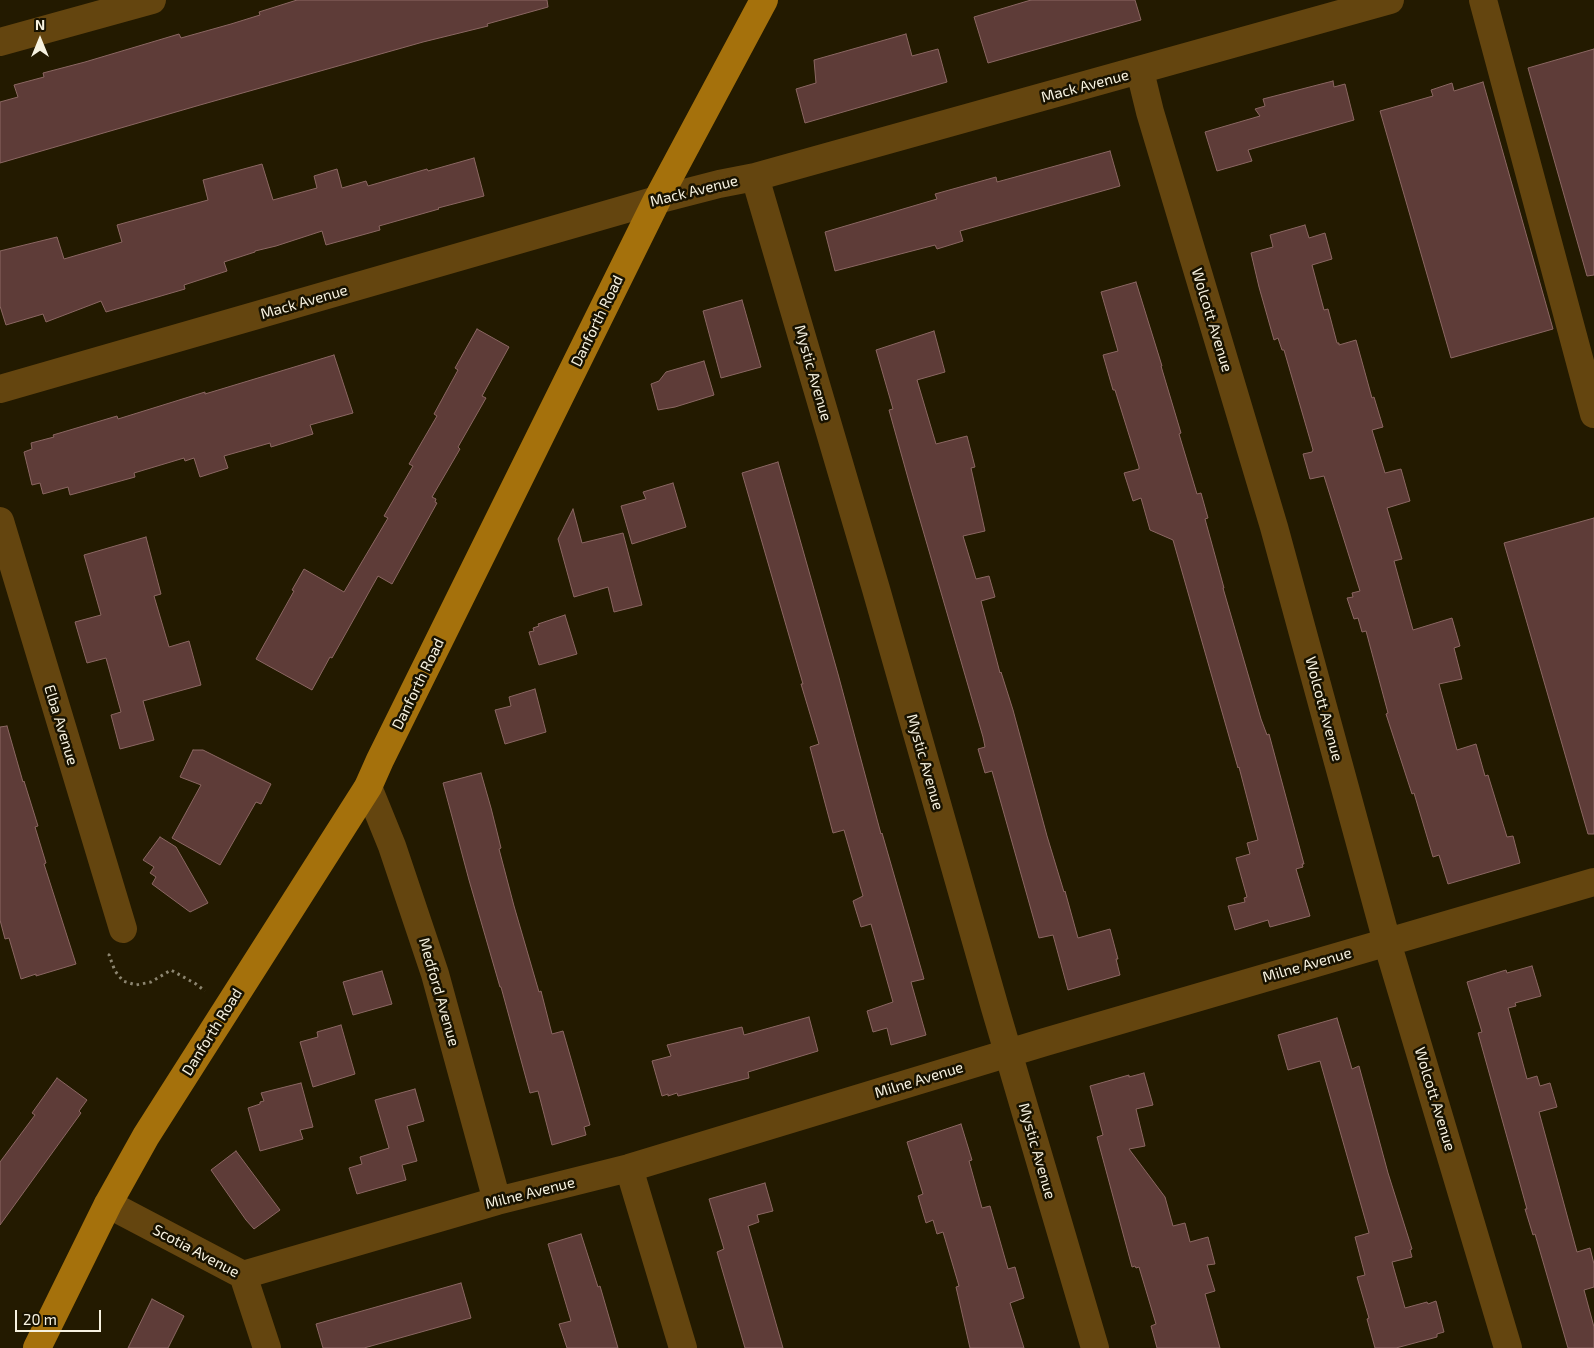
<!DOCTYPE html>
<html>
<head>
<meta charset="utf-8">
<style>
	body { margin:0 }
	#map { position:relative; width:1594px; height:1348px; overflow:hidden; background:#231a00; font-family:"Exo 2",sans-serif }
	canvas { display:block }
	.north { position:absolute; left:15px; top:15px; width:50px; height:50px; -webkit-text-stroke:4px #181200; paint-order:stroke; rotate:0deg; font-size:14px; font-weight:700; line-height:20px; text-align:center; color:#f7f2e0 }
	.north::after { content:''; display:block; margin:auto; width:18px; height:22px; background:#f7f2e0; clip-path:polygon(50% 0,100% 100%,50% 72%,0 100%) }
	.scale { position:absolute; left:15px; top:1310px; width:86px; height:22px; box-sizing:border-box; border:2px solid #f7f2e0; border-top:0; padding-left:6px; font-size:15px; line-height:18px; white-space:nowrap; color:#f7f2e0; -webkit-text-stroke:4px #181200; paint-order:stroke }
</style>
</head>
<body>
<div id="map">
<canvas width="1594" height="1348"></canvas>
<div class="north">N</div>
<div class="scale">20 m</div>
</div>
<script>
const ctx = document.querySelector('canvas').getContext('2d');
ctx.lineJoin = 'round';
function fill(path, color) { ctx.fillStyle = color; ctx.fill(path, 'evenodd'); }
const poly = rows => new Path2D(rows.map(r => 'M' + r).join(''));
function trace(path, color, width, dash) { ctx.strokeStyle = color; ctx.lineWidth = width; ctx.lineCap = dash ? 'butt' : 'round'; ctx.setLineDash(dash || []); ctx.stroke(path); }
function write(font, color, halo, rows, align = 'center') {
  ctx.font = font + ' "Exo 2",sans-serif'; ctx.lineWidth = 5; ctx.setLineDash([]); ctx.textBaseline = 'middle'; ctx.strokeStyle = halo; ctx.fillStyle = color; for (const [text, x, y, turn = 0] of rows) {
    ctx.save(); ctx.translate(x, y); ctx.rotate((+turn || 0) * Math.PI / 180); ctx.textAlign = isNaN(turn) ? turn : align; if (halo) ctx.strokeText(text, 0, 0); ctx.fillText(text, 0, 0); ctx.restore();
  }
}
const building = poly([
	[297,0,547,0,548,7,487,24,488,26,423,42,200,105,0,163,0,102,18,97,14,85,44,77,43,73,85,62,179,34,181,38,231,24,260,15,259,12,297,0],
	[1031,0,1135,0,1141,20,988,63,974,17,1031,0],
	[906,34,912,56,938,49,947,82,805,123,796,89,816,83,814,60,906,34],
	[1594,49,1594,275,1587,276,1528,68,1594,49],
	[1333,81,1334,87,1345,84,1354,120,1248,150,1252,161,1217,171,1205,132,1260,116,1255,109,1265,106,1263,99,1333,81],
	[1483,82,1553,329,1451,358,1380,111,1433,96,1431,90,1452,83,1454,91,1483,82],
	[1110,151,1120,186,960,231,963,241,937,249,935,245,835,271,825,232,937,199,935,194,996,177,997,182,1110,151],
	[474,158,484,196,438,208,439,209,379,226,380,230,326,245,322,231,276,246,255,251,255,252,224,262,227,271,184,285,185,289,106,312,101,301,46,322,43,314,6,325,0,306,0,251,57,237,64,259,122,242,117,225,208,200,203,180,262,164,273,200,317,188,314,176,337,169,342,188,366,181,368,186,427,169,428,171,474,158],
	[1305,225,1309,238,1325,233,1332,259,1312,265,1324,310,1328,309,1337,343,1339,343,1339,345,1356,340,1372,398,1374,397,1383,427,1372,430,1385,473,1401,469,1410,501,1387,508,1402,559,1394,561,1413,630,1452,618,1460,646,1454,648,1462,679,1439,684,1457,750,1476,744,1485,776,1488,775,1507,837,1513,836,1520,863,1448,884,1439,855,1433,857,1414,793,1412,794,1386,714,1388,713,1366,631,1362,632,1358,618,1354,619,1347,598,1353,597,1352,593,1360,591,1324,476,1310,479,1303,454,1312,452,1313,450,1284,350,1282,350,1278,338,1274,340,1259,287,1251,253,1273,247,1270,235,1305,225],
	[1136,282,1162,366,1161,366,1181,433,1179,434,1197,494,1201,493,1208,518,1205,519,1224,588,1223,588,1261,719,1267,735,1269,734,1304,864,1302,864,1303,867,1296,869,1310,916,1270,927,1268,920,1235,930,1228,906,1245,902,1244,898,1247,897,1236,858,1250,854,1247,843,1258,840,1239,767,1238,768,1173,540,1150,530,1141,498,1133,501,1124,473,1139,469,1139,467,1115,390,1113,390,1103,355,1118,351,1101,292,1136,282],
	[742,300,761,367,721,378,703,311,742,300],
	[477,329,509,347,482,396,486,398,458,447,460,449,432,497,436,499,435,502,437,503,392,584,378,576,332,658,330,657,312,690,256,659,294,591,292,590,304,569,344,592,388,518,384,516,413,466,409,464,437,416,434,414,458,370,455,368,477,329],
	[934,331,945,372,917,380,936,444,967,436,975,467,971,468,985,531,963,536,976,579,989,576,995,597,981,601,1000,673,1001,672,1013,710,1047,836,1064,892,1065,891,1078,938,1110,929,1118,959,1116,959,1120,975,1068,990,1053,935,1039,938,992,771,985,773,978,749,985,747,983,737,911,489,889,410,893,409,876,350,934,331],
	[334,355,353,413,310,425,313,434,271,447,270,443,224,456,228,468,200,477,194,458,185,461,184,458,134,473,135,477,70,495,68,487,43,494,40,483,32,485,24,452,32,449,31,443,54,437,53,435,117,416,118,419,205,392,205,394,334,355],
	[704,361,714,395,675,407,658,410,651,384,659,381,666,372,704,361],
	[778,462,838,674,881,834,882,833,924,979,911,982,926,1035,891,1045,887,1028,873,1032,867,1011,893,1002,871,924,861,927,853,901,863,896,844,830,833,833,810,747,819,744,801,684,803,684,742,473,778,462],
	[673,483,686,527,632,544,621,506,646,499,643,492,673,483],
	[573,509,582,543,623,533,642,605,614,612,608,587,574,597,558,539,573,509],
	[1594,518,1594,834,1588,834,1504,543,1594,518],
	[146,537,161,594,154,596,169,647,189,641,201,685,143,701,154,740,120,749,111,715,121,712,106,658,87,663,75,622,101,615,84,555,146,537],
	[565,615,577,654,539,665,529,632,534,631,533,628,539,626,538,624,565,615],
	[535,689,546,732,505,744,495,710,511,706,509,697,535,689],
	[7,726,23,782,24,781,38,826,35,827,46,863,44,864,76,964,36,976,36,974,21,979,9,938,5,939,0,920,0,727,7,726],
	[193,750,203,750,271,784,261,804,256,802,220,865,172,838,201,785,180,777,193,750],
	[481,773,491,808,501,848,499,849,514,906,539,992,541,991,552,1034,563,1031,590,1125,584,1127,586,1135,552,1145,538,1091,530,1093,501,987,500,987,469,880,443,783,481,773],
	[160,837,176,847,208,903,190,912,152,884,156,877,150,873,154,867,143,860,160,837],
	[1532,966,1541,996,1515,1003,1516,1006,1508,1008,1527,1079,1537,1076,1540,1086,1550,1083,1557,1107,1539,1112,1577,1252,1590,1248,1594,1264,1594,1287,1584,1290,1594,1327,1594,1348,1568,1348,1535,1234,1533,1235,1525,1209,1527,1209,1478,1033,1482,1032,1467,982,1506,970,1507,973,1532,966],
	[382,971,392,1004,353,1015,343,982,382,971],
	[809,1017,818,1051,748,1072,749,1078,678,1096,677,1093,668,1096,668,1094,662,1096,652,1061,671,1056,667,1045,742,1027,744,1035,809,1017],
	[1337,1018,1352,1069,1359,1066,1388,1173,1412,1249,1410,1250,1412,1257,1392,1262,1405,1308,1427,1302,1428,1304,1436,1301,1444,1332,1437,1334,1437,1337,1396,1348,1375,1348,1367,1319,1369,1318,1357,1277,1365,1275,1355,1237,1369,1233,1320,1061,1288,1070,1278,1035,1337,1018],
	[341,1025,355,1074,313,1087,300,1042,318,1037,317,1032,341,1025],
	[1144,1073,1153,1105,1136,1109,1145,1146,1129,1149,1165,1197,1173,1226,1185,1223,1190,1242,1208,1237,1215,1264,1207,1265,1215,1291,1205,1294,1220,1348,1157,1348,1151,1326,1156,1324,1139,1267,1136,1268,1135,1266,1132,1267,1097,1137,1103,1135,1090,1086,1129,1075,1129,1077,1144,1073],
	[57,1078,87,1100,79,1111,81,1113,0,1225,0,1162,35,1115,32,1113,57,1078],
	[301,1083,313,1127,300,1130,303,1139,260,1151,248,1108,260,1104,260,1102,264,1101,261,1093,301,1083],
	[415,1089,424,1121,407,1126,417,1161,402,1165,406,1180,357,1194,349,1168,362,1164,360,1157,389,1148,375,1100,415,1089],
	[961,1124,972,1160,969,1161,982,1208,990,1206,1008,1269,1015,1267,1024,1298,1010,1303,1024,1348,970,1348,956,1287,959,1286,943,1232,937,1234,933,1220,926,1223,918,1196,923,1194,907,1142,961,1124],
	[236,1151,280,1210,254,1229,246,1220,211,1170,236,1151],
	[765,1183,773,1211,757,1215,759,1222,748,1226,783,1348,745,1348,717,1252,724,1249,709,1199,765,1183],
	[581,1234,598,1287,600,1286,618,1348,567,1348,559,1324,571,1321,548,1244,581,1234],
	[461,1283,471,1318,364,1348,323,1348,316,1324,461,1283],
	[152,1299,184,1316,168,1348,128,1348,152,1299]
]);
const path = poly([
	[110,954,109,955,115,971,123,981,136,985,151,982,171,970,196,984,205,991]
]);
const minor = poly([
	[1483,0,1594,414],
	[0,42,152,0],
	[1140,71,1150,112,1274,527,1387,942,1508,1348],
	[755,177,876,589,995,1008,1095,1348],
	[0,389,657,200,719,184,755,177,1390,0],
	[0,521,123,929],
	[368,787,392,846,435,974,497,1201],
	[629,1168,683,1348],
	[108,1204,243,1275,267,1348],
	[243,1275,497,1201,629,1168,1045,1042,1594,882]
]);
const major = poly([
	[37,1348,108,1204,146,1136,368,787,380,760,657,200,764,0]
]);
const streetNames = [
	["Mack Avenue",1085,86,-15],
	["Mack Avenue",694,191,-14],
	["Mack Avenue",304,302,-16],
	["Wolcott Avenue",1212,320,73],
	["Danforth Road",597,321,-64],
	["Mystic Avenue",813,373,74],
	["Danforth Road",418,684,-64],
	["Wolcott Avenue",1324,709,75],
	["Elba Avenue",61,725,73],
	["Mystic Avenue",925,762,74],
	["Milne Avenue",1307,965,-16],
	["Medford Avenue",439,992,74],
	["Danforth Road",212,1032,-58],
	["Milne Avenue",919,1080,-17],
	["Wolcott Avenue",1435,1099,73],
	["Mystic Avenue",1037,1151,74],
	["Milne Avenue",530,1193,-14],
	["Scotia Avenue",196,1251,28]
];
fill(building, '#5e3c38');
trace(building, '#8b6762', 1);
trace(path, '#8d8670', 3, [2.5, 4]);
trace(minor, '#64450f', 28);
trace(major, '#a5710c', 28);
write('15px', '#f7f2e0', '#181200', streetNames);
</script>
</body>
</html>
